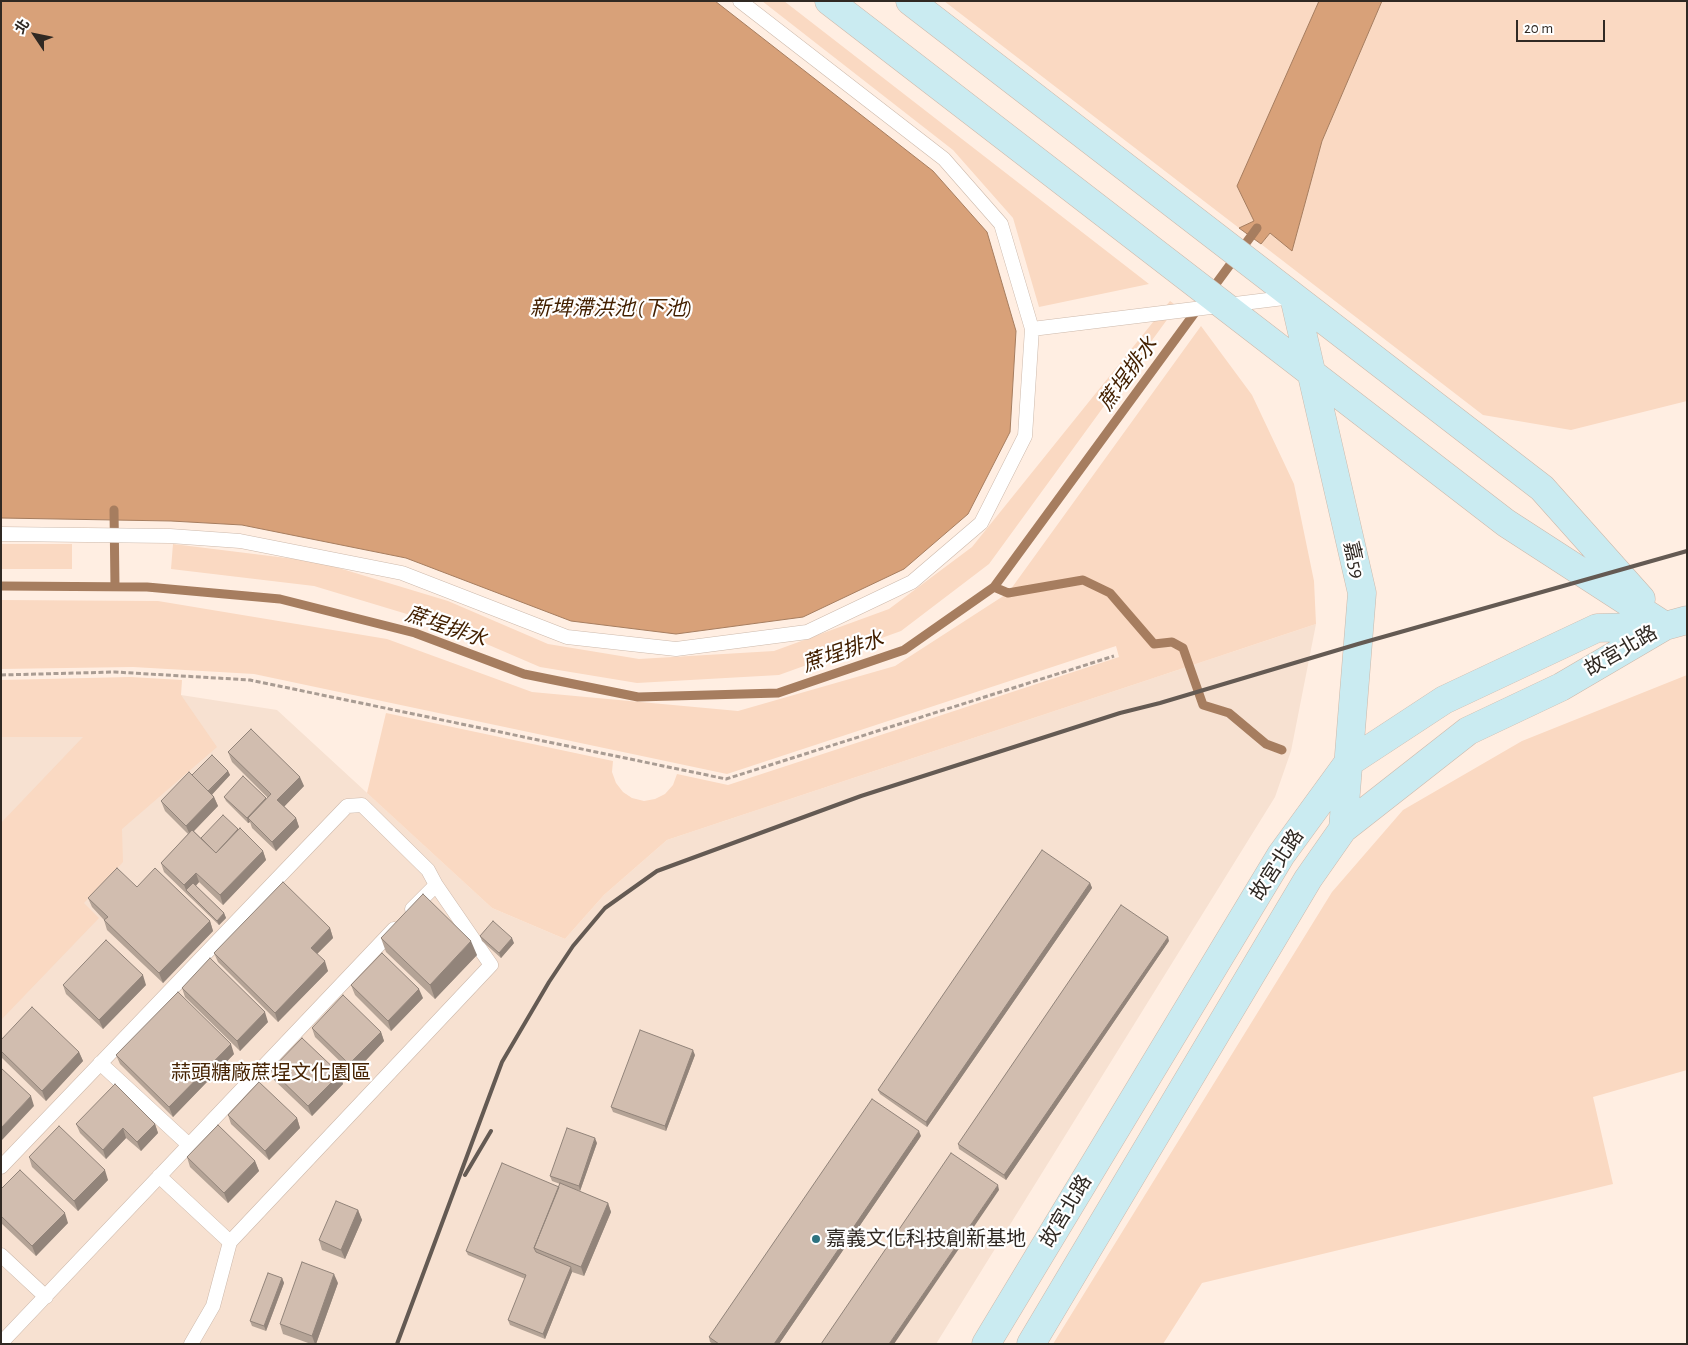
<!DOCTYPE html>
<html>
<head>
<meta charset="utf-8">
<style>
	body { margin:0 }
	#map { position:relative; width:1688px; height:1345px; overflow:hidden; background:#ffeee2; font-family:"Alegreya Sans","Noto Sans TC",sans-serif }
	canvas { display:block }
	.frame { position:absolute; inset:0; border:2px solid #302923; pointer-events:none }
	.north { position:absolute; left:10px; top:10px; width:50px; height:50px; -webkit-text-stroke:4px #fff; paint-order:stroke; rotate:304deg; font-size:14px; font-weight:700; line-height:20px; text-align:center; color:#302923 }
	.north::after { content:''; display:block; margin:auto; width:18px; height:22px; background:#302923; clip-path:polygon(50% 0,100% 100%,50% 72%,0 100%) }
	.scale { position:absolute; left:1516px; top:20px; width:89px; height:22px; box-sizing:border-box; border:2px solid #302923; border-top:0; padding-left:6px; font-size:15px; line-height:18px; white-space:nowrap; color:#302923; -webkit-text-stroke:4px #fff; paint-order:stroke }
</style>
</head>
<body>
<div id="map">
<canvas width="1688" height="1345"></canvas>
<div class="frame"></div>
<div class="north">北</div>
<div class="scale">20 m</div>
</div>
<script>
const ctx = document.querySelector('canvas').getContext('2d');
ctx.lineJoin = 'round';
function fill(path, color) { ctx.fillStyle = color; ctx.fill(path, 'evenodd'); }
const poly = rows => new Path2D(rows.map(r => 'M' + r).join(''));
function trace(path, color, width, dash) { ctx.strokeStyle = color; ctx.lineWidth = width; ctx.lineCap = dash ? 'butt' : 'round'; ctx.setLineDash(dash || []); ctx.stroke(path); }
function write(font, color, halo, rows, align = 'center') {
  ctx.font = font + ' "Alegreya Sans","Noto Sans TC",sans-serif'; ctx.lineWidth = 4.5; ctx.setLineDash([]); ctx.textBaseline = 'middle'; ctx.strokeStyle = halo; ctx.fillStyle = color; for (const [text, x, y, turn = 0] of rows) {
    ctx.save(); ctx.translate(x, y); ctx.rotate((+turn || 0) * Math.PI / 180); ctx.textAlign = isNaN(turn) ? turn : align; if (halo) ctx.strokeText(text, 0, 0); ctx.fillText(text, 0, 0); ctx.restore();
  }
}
const built = poly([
	[1316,624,1291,751,1275,797,936,1344,1,1344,1,698,181,695,277,710,492,908,565,939,604,895,667,840]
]);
const green = poly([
	[762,1,784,1,1149,284,1039,307,1013,218,953,150],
	[944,1,1319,1,1238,186,1254,222,1239,228],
	[1382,1,1687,1,1687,401,1571,430,1483,415,1261,244,1270,233,1292,250,1322,141],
	[1170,301,1177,306,989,564,901,631,779,675,637,683,540,667,440,624,314,586,171,569,173,544,319,562,448,601,548,644,639,659,774,651,889,609,972,547],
	[1201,326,1252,395,1294,484,1314,581,1316,624,667,840,604,895,565,939,492,908,367,793,386,713,613,761,612,772,616,783,623,792,632,798,644,801,655,799,665,794,673,785,677,774,728,785,1119,657,1116,646,727,774,254,674,133,667,1,669,1,600,158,601,387,639,532,692,738,711,895,666,1008,593],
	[1,544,72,544,72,569,1,569],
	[1687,675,1687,1070,1593,1097,1613,1184,1202,1283,1163,1344,1053,1344,1332,892,1403,810,1522,741],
	[130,677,182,680,181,695,217,747,122,829,123,862,84,903,99,918,1,1020,1,823,83,737,1,737,1,680]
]);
const water = poly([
	[1,1,715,1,933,171,987,232,1016,331,1010,432,968,514,904,569,803,617,676,634,571,621,406,558,242,525,171,521,1,518,1,1],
	[1319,1,1382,1,1322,141,1292,251,1270,233,1261,244,1239,228,1254,221,1237,186,1319,1]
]);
const stream = poly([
	[1210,292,1257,228],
	[114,510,115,587],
	[1,586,147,587,280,599,415,633,524,674,638,697,778,693,904,650,994,587,1199,307],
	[994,587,1008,593,1083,580,1110,593,1154,644,1172,642,1183,648,1203,705,1229,713,1266,744,1282,750]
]);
const path = poly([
	[1,675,115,672,250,680,726,779,1114,656]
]);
const lane = poly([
	[1032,329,1292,297],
	[1,534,170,536,240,541,402,573,567,637,676,649,807,632,912,582,981,523,1025,436,1032,329,1001,224,944,159,740,1],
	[412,909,436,885],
	[100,1063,189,1145],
	[1,1167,347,806,362,805,428,870,436,885,491,965,230,1242],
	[159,1176,230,1242,213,1306,191,1344],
	[1,1255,46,1297],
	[1,1343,394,929]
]);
const secondary = poly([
	[829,1,1506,523,1665,626],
	[910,1,1542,488,1641,599],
	[1294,297,1362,593,1343,829],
	[986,1344,1281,855,1348,763,1444,700,1597,628,1665,626],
	[1031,1344,1308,879,1343,829,1468,731,1561,687,1665,626,1687,620]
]);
const rail = poly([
	[465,1175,491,1131],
	[397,1344,502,1062,549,982,573,946,605,908,657,871,861,796,1120,713,1160,703,1358,644,1687,551]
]);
const wall = poly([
	[228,752,304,786,284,806,296,818,299,827,276,851,252,828,250,822,248,823,226,801,224,797,266,800,268,798,232,762],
	[228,771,230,775,212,794,214,797,218,806,194,831,201,838,238,829,263,851,266,860,223,905,199,882,196,886,224,913,226,918,219,925,164,872,161,863,188,834,165,811,161,801],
	[1090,883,1092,888,927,1127,880,1094,878,1090],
	[137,887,210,921,213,931,163,983,107,930,104,920,92,907,88,898],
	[330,928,333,938,317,954,328,971,278,1022,218,962,214,953],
	[480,936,514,943,501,958,482,941],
	[381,938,477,955,435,999,386,952],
	[1169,941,1006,1180,959,1149,958,1144],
	[63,985,146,985,103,1029,66,994],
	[351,985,423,998,391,1031,355,995],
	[182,988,268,1022,240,1051,185,997],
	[312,1028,381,1032,384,1041,353,1074,315,1037],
	[1,1040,79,1052,83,1061,46,1101,1,1057],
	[234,1054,173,1117,120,1064,116,1055],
	[695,1055,666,1131,613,1112,611,1107],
	[271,1070,340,1074,343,1084,312,1116,274,1080],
	[228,1115,297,1118,300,1128,269,1160,231,1124],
	[76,1124,155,1124,158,1133,141,1151,126,1138,106,1159,80,1133],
	[921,1136,779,1344,713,1344,710,1342,709,1337],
	[597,1143,580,1191,571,1188,608,1203,611,1212,584,1276,572,1272,545,1339,510,1325,508,1320,525,1279,468,1255,466,1251,559,1187,560,1184,552,1181,550,1176],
	[29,1157,108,1180,78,1211,32,1167],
	[187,1157,255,1161,259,1171,228,1203,190,1167],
	[1,1189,68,1223,36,1256,1,1223],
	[358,1210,362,1220,345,1259,322,1250,319,1240],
	[282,1278,284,1283,266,1331,252,1326,250,1321],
	[338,1283,316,1344,311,1344,283,1334,280,1324]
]);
const shadedWall = poly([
	[228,771,230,775,209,798,207,793],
	[300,777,304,786,281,810,277,800],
	[214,797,218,806,190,835,186,826],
	[266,798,267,803,248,818,250,822,248,823,247,818],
	[296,818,299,827,276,851,272,842],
	[263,851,266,860,223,905,220,895],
	[196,873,199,882,189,893,186,890,184,885],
	[1090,883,1092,888,927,1127,926,1122],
	[224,913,226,918,219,925,217,921],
	[210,921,213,931,163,983,159,973],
	[330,928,333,938,314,957,311,948],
	[1168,937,1169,941,1006,1180,1004,1175],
	[512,938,514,943,501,958,499,953],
	[471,941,477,955,435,999,430,985],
	[325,961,328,971,278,1022,275,1013],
	[143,975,146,985,103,1029,99,1020],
	[419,989,423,998,391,1031,388,1021],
	[265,1012,268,1022,240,1051,237,1041],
	[381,1032,384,1041,353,1074,349,1064],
	[231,1044,234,1054,173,1117,169,1107],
	[693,1050,695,1055,666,1131,665,1126],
	[79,1052,83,1061,46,1101,42,1091],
	[340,1074,343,1084,312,1116,308,1106],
	[31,1096,34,1106,2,1140,1,1128],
	[297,1118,300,1128,269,1160,265,1151],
	[155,1124,158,1133,141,1151,137,1142],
	[123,1128,126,1138,106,1159,103,1150],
	[919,1131,921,1136,779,1344,774,1344],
	[595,1138,597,1143,580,1191,579,1186],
	[255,1161,259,1171,228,1203,224,1193],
	[105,1170,108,1180,78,1211,74,1201],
	[998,1185,999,1190,894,1344,889,1344],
	[608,1203,611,1212,584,1276,581,1267],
	[358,1210,362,1220,345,1259,341,1250],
	[65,1213,68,1223,36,1256,32,1246],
	[571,1267,572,1272,545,1339,543,1334],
	[334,1274,338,1283,316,1344,315,1344,312,1336],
	[282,1278,284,1283,266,1331,264,1326]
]);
const building = poly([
	[251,729,300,777,277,800,296,818,272,842,248,818,271,794,228,752,251,729],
	[212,755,228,771,208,791,192,775,212,755],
	[189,772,214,797,186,826,161,801,189,772],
	[243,776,266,798,247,818,224,797,243,776],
	[223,815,238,829,216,853,201,838,223,815],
	[240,828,263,851,220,895,196,873,184,885,161,863,192,830,216,853,240,828],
	[1042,850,1090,883,926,1122,878,1090,1042,850],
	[117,868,137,887,155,868,210,921,159,973,104,920,108,917,88,898,117,868],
	[283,882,330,928,311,948,325,961,275,1013,214,953,283,882],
	[193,883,224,913,217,921,186,890,193,883],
	[423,894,471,941,430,985,381,938,423,894],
	[1121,905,1168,937,1004,1175,958,1144,1121,905],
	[493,921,512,938,499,953,480,936,493,921],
	[106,940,143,975,99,1020,63,985,106,940],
	[382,953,419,989,388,1021,351,985,382,953],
	[210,958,265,1012,237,1041,182,988,210,958],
	[178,992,231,1044,169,1107,116,1055,178,992],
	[343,995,381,1032,349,1064,312,1028,343,995],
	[32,1007,79,1052,42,1091,1,1051,1,1040,32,1007],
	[640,1030,693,1050,665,1126,611,1107,640,1030],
	[302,1038,340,1074,308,1106,271,1070,302,1038],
	[1,1068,31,1096,1,1128,1,1068],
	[259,1082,297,1118,265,1151,228,1115,259,1082],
	[115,1084,155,1124,137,1142,123,1128,103,1150,76,1124,115,1084],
	[872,1099,919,1131,774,1344,719,1344,709,1337,872,1099],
	[218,1125,255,1161,224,1193,187,1157,218,1125],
	[59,1126,105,1170,74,1201,29,1157,59,1126],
	[567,1128,595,1138,579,1186,550,1176,567,1128],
	[951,1153,998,1185,889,1344,821,1344,951,1153],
	[502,1163,559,1187,534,1248,536,1252,571,1267,543,1334,508,1320,526,1275,466,1251,502,1163],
	[20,1170,65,1213,32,1246,1,1216,1,1189,20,1170],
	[560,1183,608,1203,581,1267,534,1248,560,1183],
	[336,1201,358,1210,341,1250,319,1240,336,1201],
	[302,1262,334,1274,312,1336,280,1324,302,1262],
	[268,1273,282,1278,264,1326,250,1321,268,1273]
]);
const markers = [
	[816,1239,5,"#2d7380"]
];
const streetNames = [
	["嘉59",1354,560,77],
	["故宮北路",1621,651,-30],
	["故宮北路",1277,865,-57],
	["故宮北路",1066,1211,-59]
];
const parkNames = [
	["蒜頭糖廠蔗埕文化園區",271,1073]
];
const poiNames = [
	["嘉義文化科技創新基地",826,1239]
];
const waterNames = [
	["新埤滯洪池 (下池)",611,309],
	["蔗埕排水",1128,374,-54],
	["蔗埕排水",446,627,19],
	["蔗埕排水",843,652,-19]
];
fill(built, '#f7e1d1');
fill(green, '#fad9c2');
fill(water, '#d8a179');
trace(water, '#a67d5f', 1);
trace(stream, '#a67d5f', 9);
trace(lane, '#cdb9ab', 15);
trace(secondary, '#cdb9ab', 29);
trace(path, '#a99c93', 3, [5, 2.5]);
trace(lane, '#fff', 14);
trace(secondary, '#caebf1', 28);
trace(rail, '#645a53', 4);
fill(wall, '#b4a396');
fill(shadedWall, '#92847a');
fill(building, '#d1bdaf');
trace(building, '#92847a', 1);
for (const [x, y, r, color] of markers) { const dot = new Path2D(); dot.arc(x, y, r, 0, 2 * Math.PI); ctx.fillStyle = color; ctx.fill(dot); trace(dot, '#fff', 2); }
write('20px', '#302923', '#fff', streetNames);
write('20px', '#462302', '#fff', parkNames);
write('20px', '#302923', '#fff', poiNames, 'left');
write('italic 21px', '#432000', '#fff', waterNames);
</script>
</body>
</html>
